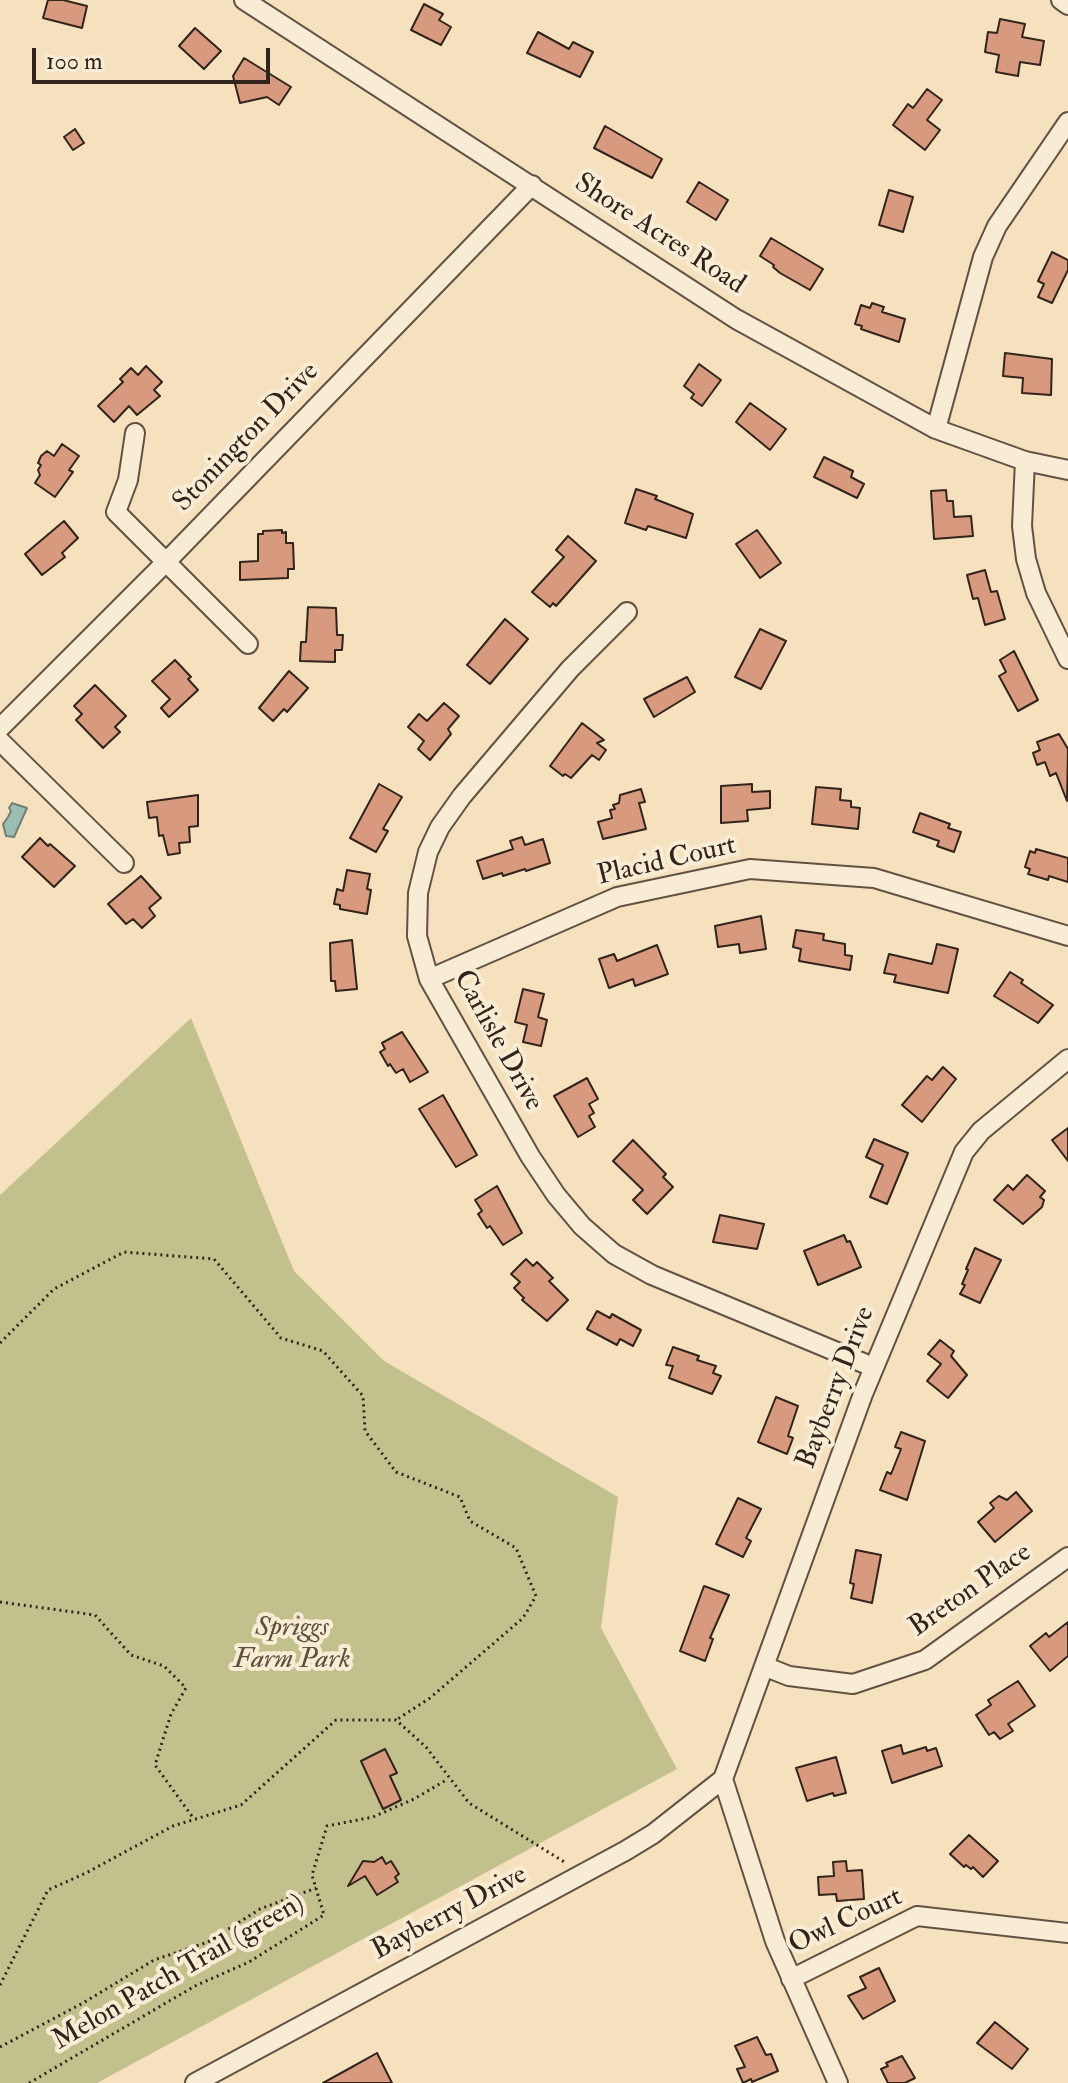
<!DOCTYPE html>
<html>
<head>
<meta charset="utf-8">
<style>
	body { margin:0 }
	#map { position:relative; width:1068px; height:2083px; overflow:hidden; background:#f5e1bd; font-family:"IM FELL Double Pica",serif }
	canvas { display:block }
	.scale { position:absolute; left:32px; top:48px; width:238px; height:36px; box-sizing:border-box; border:4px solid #32231b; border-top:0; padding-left:10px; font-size:24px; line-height:28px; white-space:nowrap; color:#32231b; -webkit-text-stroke:6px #f8ecd4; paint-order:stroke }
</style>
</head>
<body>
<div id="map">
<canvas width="1068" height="2083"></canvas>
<div class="scale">100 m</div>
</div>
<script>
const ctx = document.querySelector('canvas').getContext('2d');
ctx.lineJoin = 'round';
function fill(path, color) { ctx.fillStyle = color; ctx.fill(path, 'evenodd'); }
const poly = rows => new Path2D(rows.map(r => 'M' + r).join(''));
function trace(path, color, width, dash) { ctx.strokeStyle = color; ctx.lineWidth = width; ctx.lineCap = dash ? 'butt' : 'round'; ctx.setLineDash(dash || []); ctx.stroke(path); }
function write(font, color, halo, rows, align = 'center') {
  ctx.font = font + ' "IM FELL Double Pica",serif'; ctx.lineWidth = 8; ctx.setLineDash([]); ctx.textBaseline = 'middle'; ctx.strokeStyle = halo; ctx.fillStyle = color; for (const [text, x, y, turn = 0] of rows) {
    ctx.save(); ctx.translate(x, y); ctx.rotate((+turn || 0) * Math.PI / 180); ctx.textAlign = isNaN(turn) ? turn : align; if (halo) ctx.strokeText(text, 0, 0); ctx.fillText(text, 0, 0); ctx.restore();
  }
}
const green = poly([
	[191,1018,294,1271,384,1361,618,1497,601,1628,677,1769,97,2083,0,2083,0,1195]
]);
const water = poly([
	[12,803,27,808,14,837,6,836,3,824,8,817,11,811,9,808,12,803]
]);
const building = poly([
	[48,0,63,0,87,6,82,28,43,18,48,0],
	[424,4,443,14,439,20,451,27,441,45,411,30,424,4],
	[1000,19,1025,24,1022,37,1044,41,1040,65,1020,62,1018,76,996,72,999,55,985,52,988,32,997,33,1000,19],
	[195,28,221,51,204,69,179,46,195,28],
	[538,32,569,49,573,42,593,52,580,77,527,53,538,32],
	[244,58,291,87,279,105,267,97,240,103,233,76,244,58],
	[927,89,942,100,927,120,940,130,925,150,893,125,908,104,913,108,927,89],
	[605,126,662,159,652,178,594,148,605,126],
	[75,129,84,143,73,150,64,137,75,129],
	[699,182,728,200,716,220,687,202,699,182],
	[889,190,913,197,903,232,879,225,889,190],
	[771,238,823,269,810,290,780,273,773,267,774,265,760,256,771,238],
	[1052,252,1068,260,1068,270,1052,303,1038,297,1044,284,1038,281,1052,252],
	[872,303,884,307,882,312,905,319,899,342,861,329,862,326,855,324,861,305,870,308,872,303],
	[1005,353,1052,359,1051,395,1022,393,1023,378,1003,376,1005,353],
	[699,364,721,380,702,406,691,398,694,394,684,386,699,364],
	[146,366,162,382,154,390,160,396,137,415,129,406,114,422,98,406,123,382,120,379,131,368,138,375,146,366],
	[750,403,786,429,770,450,736,422,750,403],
	[62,444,79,456,69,470,73,472,55,497,35,483,40,475,38,470,41,465,38,463,41,456,47,451,54,456,62,444],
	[824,457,853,471,851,477,864,484,857,498,814,477,824,457],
	[636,489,657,496,655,499,693,514,686,538,648,526,646,530,625,523,636,489],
	[946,490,947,501,953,501,954,517,971,516,973,536,934,539,931,491,946,490],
	[64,521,78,538,62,553,65,557,42,575,25,554,64,521],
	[282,530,282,533,286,532,286,543,293,543,294,569,288,569,288,578,240,580,240,562,258,561,258,534,263,534,263,531,282,530],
	[757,530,781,563,760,578,736,544,757,530],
	[568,536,596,561,556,606,553,603,550,607,532,592,564,557,556,550,568,536],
	[985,570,991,592,997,591,1005,619,985,625,978,598,973,599,967,575,985,570],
	[308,607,336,608,337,635,343,635,342,650,335,650,335,662,300,661,301,642,306,642,308,607],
	[505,619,528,639,490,684,467,665,505,619],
	[760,629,786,641,761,689,735,677,760,629],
	[1014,651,1038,700,1018,711,999,676,1006,672,1000,660,1014,651],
	[175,660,191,677,188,679,198,690,169,717,161,708,170,699,152,681,175,660],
	[289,671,308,688,287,712,284,709,273,721,259,708,289,671],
	[687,677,695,692,654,717,644,699,687,677],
	[95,685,126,716,115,727,120,732,103,748,76,720,82,714,74,706,95,685],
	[444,703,459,716,448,729,451,734,430,760,418,749,424,741,408,727,419,714,427,721,444,703],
	[582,723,604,740,597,743,606,750,599,760,592,755,571,778,565,774,563,776,550,766,582,723],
	[1059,734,1068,749,1067,801,1056,773,1050,776,1045,762,1037,765,1033,753,1040,750,1037,742,1059,734],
	[379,784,402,797,383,829,388,831,376,852,350,838,379,784],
	[752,784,752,792,770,791,770,808,747,810,748,821,721,823,721,786,752,784],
	[816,787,841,789,840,800,851,801,851,807,860,808,858,829,812,824,816,787],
	[641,789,645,802,639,803,646,829,603,839,598,822,612,818,610,810,615,809,613,805,619,803,620,795,641,789],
	[198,795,198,826,189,827,190,842,179,843,180,853,168,855,163,835,159,836,157,817,149,818,147,802,198,795],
	[920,813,950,824,948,828,961,832,954,852,937,846,939,841,913,832,920,813],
	[522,837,525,845,543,839,550,863,526,871,525,869,503,876,502,873,483,879,477,861,513,849,510,841,522,837],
	[40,838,48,846,50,844,75,866,54,887,22,857,40,838],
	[1036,849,1068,858,1068,882,1049,876,1048,880,1028,874,1030,869,1025,867,1030,851,1035,853,1036,849],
	[347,870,370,874,367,889,371,890,367,914,340,909,340,905,334,904,337,889,343,891,347,870],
	[141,876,161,898,149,908,155,916,142,928,133,919,126,924,108,904,141,876],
	[761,916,766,949,740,953,739,944,718,947,715,926,761,916],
	[796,930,824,934,823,940,845,944,845,955,852,956,850,970,799,961,801,949,793,947,796,930],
	[352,940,357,989,336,991,335,981,331,981,330,943,352,940],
	[937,944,958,949,948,993,894,982,896,975,884,973,889,954,932,964,937,944],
	[657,945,668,974,635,986,633,979,609,988,599,959,614,954,617,961,657,945],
	[1010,972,1023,980,1021,983,1053,1005,1038,1023,994,996,1010,972],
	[523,989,544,994,538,1017,547,1020,541,1046,523,1042,527,1025,515,1022,523,989],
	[402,1032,428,1072,410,1082,403,1069,396,1073,390,1064,388,1066,380,1052,385,1049,382,1043,402,1032],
	[943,1067,956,1079,922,1122,902,1105,927,1076,932,1080,943,1067],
	[587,1078,598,1099,589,1104,594,1113,589,1116,595,1127,578,1137,554,1096,587,1078],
	[443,1095,477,1155,456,1167,419,1109,443,1095],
	[1068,1128,1068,1161,1052,1140,1068,1128],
	[874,1139,908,1153,887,1204,870,1197,883,1165,866,1157,874,1139],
	[633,1140,666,1174,663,1177,673,1187,647,1214,633,1200,643,1190,613,1161,633,1140],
	[1027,1175,1045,1191,1040,1197,1044,1200,1042,1207,1023,1224,994,1200,1008,1185,1013,1190,1027,1175],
	[497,1186,522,1233,503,1245,490,1226,487,1228,478,1214,482,1211,475,1200,497,1186],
	[720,1215,764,1224,757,1249,713,1242,720,1215],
	[844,1235,847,1242,850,1241,861,1267,818,1285,804,1251,844,1235],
	[975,1248,1001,1260,980,1303,960,1294,965,1285,962,1284,968,1270,966,1269,975,1248],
	[526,1259,533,1266,537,1262,553,1278,549,1281,568,1300,547,1321,522,1300,524,1298,514,1288,520,1282,511,1274,526,1259],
	[597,1311,610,1318,612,1314,641,1330,633,1346,620,1339,617,1345,587,1329,597,1311],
	[940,1340,954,1351,951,1356,967,1375,948,1398,927,1381,941,1364,928,1354,940,1340],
	[673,1347,699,1356,697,1360,716,1366,713,1373,721,1376,712,1394,669,1378,673,1366,666,1365,673,1347],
	[776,1397,798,1406,788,1436,793,1438,787,1454,758,1442,776,1397],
	[901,1432,925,1441,907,1500,880,1490,887,1472,891,1474,901,1449,895,1447,901,1432],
	[1016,1492,1032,1511,995,1542,978,1522,994,1508,990,1503,999,1496,1007,1500,1016,1492],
	[738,1498,761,1509,746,1538,751,1541,743,1557,716,1544,738,1498],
	[856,1550,881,1555,872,1603,851,1598,854,1584,850,1583,856,1550],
	[704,1586,729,1595,710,1638,713,1639,705,1661,680,1651,704,1586],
	[1068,1622,1068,1656,1050,1671,1030,1646,1046,1633,1049,1637,1068,1622],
	[1018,1681,1035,1706,1008,1724,1013,1731,1000,1739,994,1732,989,1735,976,1715,991,1705,988,1700,1018,1681],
	[901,1745,903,1754,926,1747,927,1751,936,1748,942,1766,892,1783,882,1751,901,1745],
	[385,1749,397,1773,390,1776,401,1800,383,1809,361,1761,385,1749],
	[836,1757,846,1793,834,1796,833,1793,807,1801,796,1768,836,1757],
	[969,1835,998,1861,983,1877,973,1867,971,1869,966,1865,964,1867,950,1854,969,1835],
	[382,1857,386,1864,391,1861,396,1869,399,1874,395,1877,398,1882,377,1895,365,1876,348,1886,363,1861,374,1862,382,1857],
	[846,1861,847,1871,862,1870,864,1899,837,1901,836,1894,819,1895,818,1877,834,1876,833,1862,846,1861],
	[879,1968,895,2001,863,2019,848,1996,866,1988,860,1977,879,1968],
	[995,2022,1028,2049,1012,2069,977,2043,995,2022],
	[757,2037,766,2055,771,2054,778,2071,752,2082,751,2079,743,2083,737,2069,745,2067,735,2046,757,2037],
	[377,2053,392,2083,323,2083,352,2067,377,2053],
	[902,2056,915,2078,905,2083,888,2083,881,2069,888,2066,886,2063,902,2056]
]);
const path = poly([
	[0,1343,54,1289,124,1252,214,1259,281,1338,323,1351,363,1396,365,1431,396,1472,460,1497,470,1521,516,1548,536,1596,523,1618,430,1698,396,1720],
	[0,1602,95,1615,131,1655,164,1666,186,1688,171,1714,155,1765,194,1819],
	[0,1985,48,1890,86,1873,173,1826,241,1805,336,1720,396,1720,426,1747,469,1803,566,1863],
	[0,2047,83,2003,154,1960,208,1942,260,1909,316,1888],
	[29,2083,195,1986,249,1962,324,1915,312,1875,327,1826,373,1817,414,1799,448,1779]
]);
const minor = poly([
	[244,0,736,319,936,429,1025,461,1068,470],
	[1061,0,1068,5],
	[936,429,983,257,997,226,1068,122],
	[135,433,128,480,116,512,248,644],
	[1025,461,1022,526,1026,559,1036,593,1068,659],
	[627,612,570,669,462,796,440,827,428,852,418,893,417,936,429,979,530,1156,556,1195,582,1226,614,1254,652,1275,873,1367],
	[0,728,166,562,532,185],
	[0,741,124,863],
	[429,979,617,897,750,869,874,878,1068,936],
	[766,1667,789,1676,853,1684,925,1660,1068,1557],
	[791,1979,917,1916,1068,1933],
	[195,2083,625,1851,653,1834,723,1779],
	[838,2083,775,1941,723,1779,863,1394,964,1152,981,1131,1068,1059]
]);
const streetNames = [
	["Shore Acres Road",659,235,33],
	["Stonington Drive",247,438,-46],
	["Placid Court",667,862,-13],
	["Carlisle Drive",497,1041,61],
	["Bayberry Drive",837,1388,-69],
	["Breton Place",971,1591,-35],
	["Bayberry Drive",450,1914,-28],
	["Owl Court",846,1922,-25],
	["Melon Patch Trail (green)",179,1973,-30]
];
const parkNames = [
	["Spriggs",292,1629],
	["Farm Park",292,1661]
];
fill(green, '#c2c18d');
fill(water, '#9cbeb2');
trace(water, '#728076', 2);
fill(building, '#d89a7e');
trace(building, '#32231b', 2);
trace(minor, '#635244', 22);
trace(path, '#32231b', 3, [2, 4]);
trace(minor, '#f8ecd4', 18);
write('28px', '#32231b', '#f8ecd4', streetNames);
write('italic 28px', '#5d523d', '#f8ecd4', parkNames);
</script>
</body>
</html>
